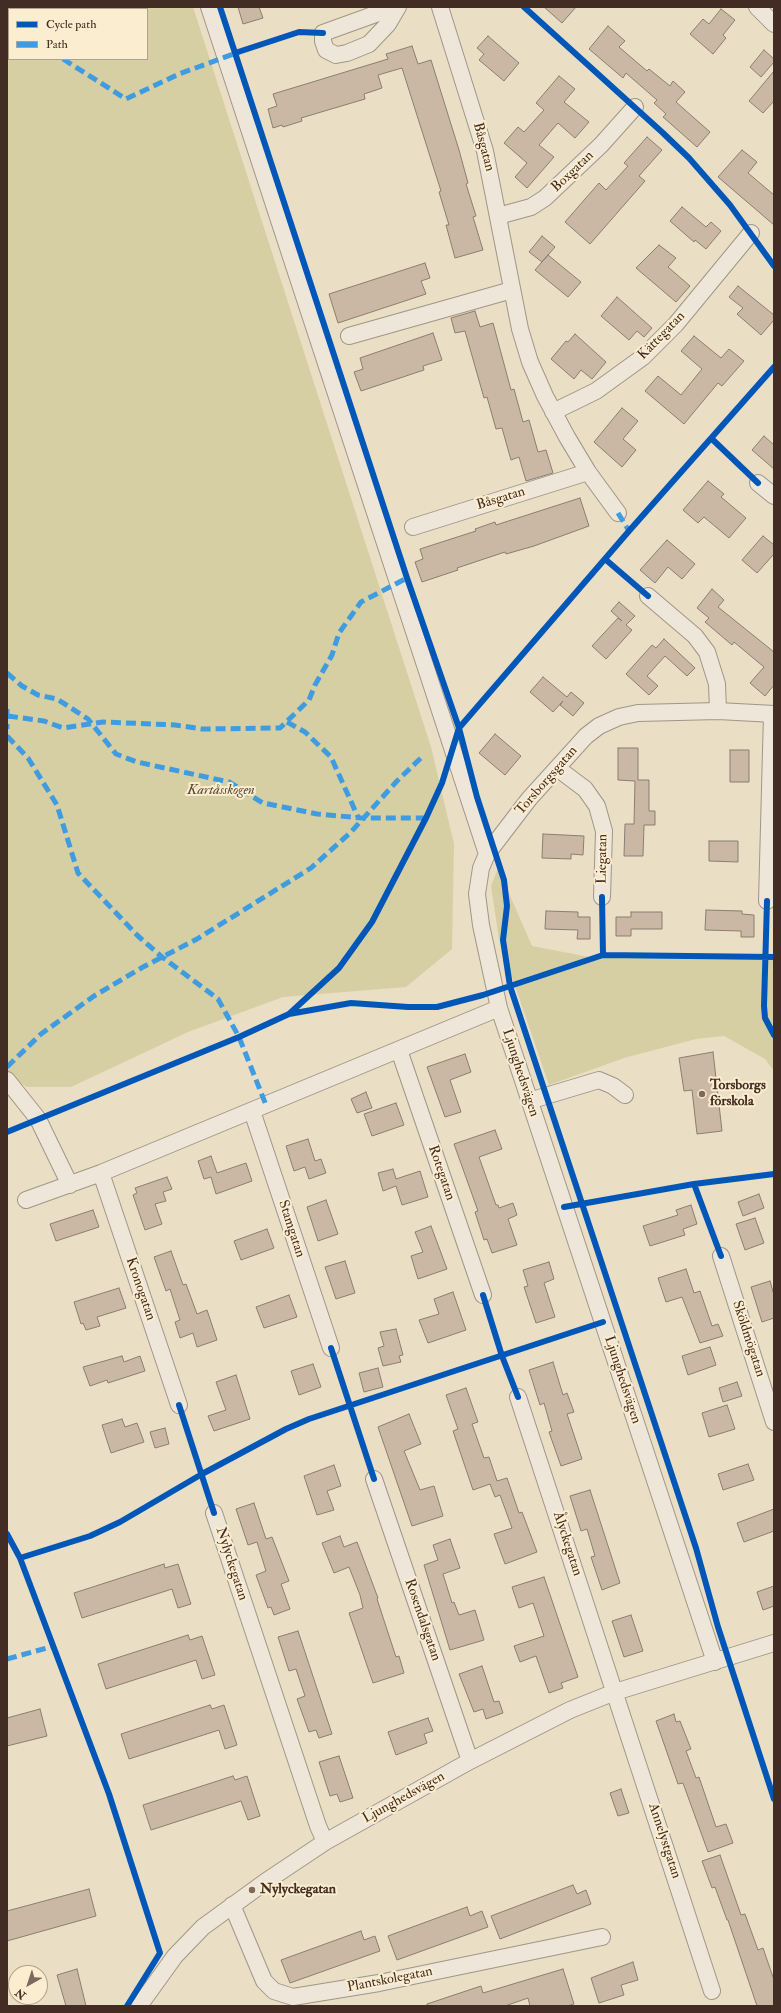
<!DOCTYPE html>
<html>
<head>
<meta charset="utf-8">
<style>
	body { margin:0 }
	#map { position:relative; width:781px; height:2013px; overflow:hidden; background:#eadec4; font-family:"IM FELL Double Pica",serif }
	canvas { display:block }
	.frame { position:absolute; inset:0; border:8px solid #422c24; pointer-events:none }
	.legend { position:absolute; left:8px; top:8px; width:140px; height:52px; box-sizing:border-box; background:#fbedcf; border:1px solid #b1a08b; margin:0; padding:5px 7px; list-style:none; font-size:12px; color:#422c24 }
	.legend li { display:flex; align-items:center; gap:8px; height:20px }
	.legend b { width:20px; border:1px solid #b1a08b }
	.north { position:absolute; left:8px; top:1965px; width:40px; height:40px; box-sizing:border-box; background:#fbedcf; border:1px solid #b1a08b; border-radius:50%; rotate:219deg; font-size:11px; font-weight:700; line-height:16px; text-align:center; color:#422c24 }
	.north::after { content:''; display:block; margin:auto; width:14px; height:18px; background:#7d6a5c; clip-path:polygon(50% 0,100% 100%,50% 72%,0 100%) }
</style>
</head>
<body>
<div id="map">
<canvas width="781" height="2013"></canvas>
<div class="frame"></div>
<ul class="legend">
<li><b style="height:5px;background:#0057b8"></b>Cycle path</li>
<li><b style="height:5px;background:#3f9ce0"></b>Path</li>
</ul>
<div class="north">N</div>
</div>
<script>
const ctx = document.querySelector('canvas').getContext('2d');
ctx.lineJoin = 'round';
function fill(path, color) { ctx.fillStyle = color; ctx.fill(path, 'evenodd'); }
const poly = rows => new Path2D(rows.map(r => 'M' + r).join(''));
function trace(path, color, width, dash) { ctx.strokeStyle = color; ctx.lineWidth = width; ctx.lineCap = dash ? 'butt' : 'round'; ctx.setLineDash(dash || []); ctx.stroke(path); }
function write(font, color, halo, rows, align = 'center') {
  ctx.font = font + ' "IM FELL Double Pica",serif'; ctx.lineWidth = 4; ctx.setLineDash([]); ctx.textBaseline = 'middle'; ctx.strokeStyle = halo; ctx.fillStyle = color; for (const [text, x, y, turn = 0] of rows) {
    ctx.save(); ctx.translate(x, y); ctx.rotate((+turn || 0) * Math.PI / 180); ctx.textAlign = isNaN(turn) ? turn : align; if (halo) ctx.strokeText(text, 0, 0); ctx.fillText(text, 0, 0); ctx.restore();
  }
}
const green = poly([
	[7,7,193,7,431,747,454,844,452,949,406,987,283,997,188,1032,71,1087,27,1087,7,1075],
	[9,9,147,9,147,59,9,59],
	[498,868,532,946,589,957,637,956,774,959,774,1071,765,1059,724,1036,696,1039,624,1058,549,1085,499,939,491,886]
]);
const building = poly([
	[238,7,259,7,263,18,243,24,238,7],
	[544,7,576,7,562,23,544,7],
	[721,9,735,20,723,35,726,38,713,54,690,34,703,19,709,24,721,9],
	[608,26,625,41,619,47,647,71,649,69,670,86,673,81,685,92,676,102,710,132,697,147,663,117,666,114,654,103,657,100,626,73,623,78,589,49,608,26],
	[488,36,519,63,504,81,479,60,484,54,477,48,488,36],
	[412,46,418,64,431,60,459,150,468,183,466,184,476,216,473,217,483,250,455,258,446,225,449,225,439,192,441,191,402,68,378,75,382,88,364,94,365,99,301,118,302,121,283,127,282,125,273,128,268,109,277,106,273,94,388,59,386,54,412,46],
	[764,50,774,59,774,62,761,77,750,67,764,50],
	[774,71,774,101,763,113,749,101,774,71],
	[559,76,575,89,564,102,589,122,575,138,558,123,539,145,554,157,527,188,515,177,527,163,504,143,518,127,524,132,544,110,536,103,559,76],
	[647,137,662,150,639,176,645,181,590,244,565,222,599,183,606,190,628,166,624,163,647,137],
	[742,150,757,162,748,173,774,195,774,225,718,177,742,150],
	[682,207,706,227,711,222,721,231,706,249,695,240,694,242,670,221,682,207],
	[542,236,555,247,542,262,529,252,542,236],
	[659,245,676,258,668,267,690,286,676,302,636,268,659,245],
	[548,255,581,282,568,297,535,270,548,255],
	[425,263,430,278,421,281,426,294,338,323,329,294,425,263],
	[738,286,774,315,774,320,761,335,737,314,743,308,729,297,738,286],
	[617,297,652,328,644,337,637,331,629,340,601,316,617,297],
	[475,311,480,327,493,323,511,390,514,389,523,422,529,420,538,452,546,450,553,473,526,481,519,457,511,460,502,428,496,429,487,397,484,398,465,331,455,333,451,318,475,311],
	[433,333,442,360,423,366,424,370,361,391,354,372,363,369,360,358,433,333],
	[575,334,606,362,592,379,581,370,574,379,551,359,566,341,568,342,575,334],
	[694,336,721,358,729,349,744,361,722,386,718,383,684,424,645,391,658,376,681,395,702,369,681,351,694,336],
	[622,408,638,421,623,439,636,450,622,467,594,442,622,408],
	[764,436,774,445,774,469,752,450,764,436],
	[708,481,724,494,721,497,746,518,729,538,704,517,698,523,683,510,708,481],
	[580,498,589,526,534,546,506,554,505,552,457,568,458,570,422,582,415,562,423,559,420,549,476,531,475,529,495,522,496,525,580,498],
	[763,536,774,545,774,554,757,573,742,560,763,536],
	[667,540,695,564,682,579,668,567,655,583,640,570,667,540],
	[712,589,724,600,718,607,774,652,774,685,765,696,750,683,764,667,734,642,732,645,705,622,709,618,697,608,712,589],
	[619,602,635,616,626,625,632,630,606,659,592,646,618,618,622,621,611,611,619,602],
	[664,639,695,668,687,676,665,656,647,676,658,686,649,695,626,674,652,645,656,648,664,639],
	[543,677,567,697,571,692,584,703,573,716,560,705,563,701,553,712,530,692,543,677],
	[495,734,521,756,505,775,479,753,495,734],
	[618,748,638,748,638,780,649,780,649,811,655,811,655,825,644,825,643,856,624,856,625,824,634,824,635,781,618,780,618,748],
	[730,750,749,750,749,782,730,782,730,750],
	[543,834,584,836,583,855,571,854,571,859,542,858,543,834],
	[709,841,738,841,738,862,709,861,709,841],
	[706,910,742,911,742,914,754,915,754,937,741,937,741,931,705,930,706,910],
	[546,911,578,912,578,917,590,917,590,939,577,939,578,930,545,929,546,911],
	[631,912,662,912,662,929,631,929,631,936,616,936,616,917,631,917,631,912],
	[713,1052,722,1131,697,1134,692,1090,684,1091,679,1058,713,1052],
	[465,1054,471,1072,450,1080,461,1112,445,1117,427,1067,465,1054],
	[366,1092,372,1108,357,1113,351,1099,366,1092],
	[396,1103,404,1125,372,1136,364,1114,396,1103],
	[495,1130,502,1149,479,1157,496,1205,498,1205,499,1208,513,1203,517,1215,508,1219,517,1245,492,1253,487,1239,484,1240,475,1212,478,1211,454,1144,495,1130],
	[308,1139,315,1161,321,1159,326,1173,309,1179,305,1167,294,1171,286,1146,308,1139],
	[211,1156,217,1173,246,1163,252,1181,216,1194,211,1177,204,1179,198,1161,211,1156],
	[393,1169,396,1179,420,1171,428,1197,402,1205,396,1186,383,1191,378,1173,393,1169],
	[167,1177,172,1189,163,1192,166,1201,155,1204,162,1224,145,1230,133,1195,137,1193,135,1188,167,1177],
	[759,1194,764,1208,743,1216,738,1202,759,1194],
	[326,1200,338,1234,318,1241,307,1207,326,1200],
	[691,1205,697,1224,683,1229,685,1235,650,1246,643,1226,678,1215,676,1210,691,1205],
	[93,1210,99,1227,56,1241,50,1224,93,1210],
	[755,1218,764,1243,745,1250,736,1224,755,1218],
	[431,1226,447,1269,418,1279,411,1256,423,1252,415,1232,431,1226],
	[267,1229,274,1248,241,1260,234,1241,267,1229],
	[171,1251,183,1285,186,1284,197,1314,207,1310,217,1340,197,1347,193,1333,180,1338,175,1322,180,1320,170,1289,166,1291,154,1257,171,1251],
	[345,1261,355,1293,336,1299,325,1267,345,1261],
	[549,1262,554,1279,544,1283,555,1317,536,1323,524,1287,528,1286,523,1270,549,1262],
	[686,1269,694,1293,700,1291,712,1326,718,1324,723,1336,700,1343,682,1297,666,1302,658,1278,686,1269],
	[770,1281,774,1295,774,1318,762,1322,751,1287,770,1281],
	[119,1288,126,1308,97,1317,100,1326,86,1330,83,1323,81,1324,74,1302,119,1288],
	[453,1292,466,1330,428,1343,419,1320,439,1314,434,1299,453,1292],
	[289,1295,297,1317,264,1328,256,1307,289,1295],
	[396,1329,403,1355,399,1356,401,1362,383,1366,378,1348,384,1346,380,1332,396,1329],
	[710,1347,716,1365,688,1375,682,1356,710,1347],
	[122,1356,124,1362,140,1356,145,1371,108,1383,107,1380,90,1386,83,1367,122,1356],
	[553,1362,563,1395,567,1393,574,1412,567,1414,582,1459,561,1466,549,1432,552,1431,544,1403,540,1405,529,1370,553,1362],
	[313,1364,321,1387,299,1395,291,1371,313,1364],
	[378,1368,383,1387,364,1392,359,1373,378,1368],
	[236,1375,250,1419,214,1431,208,1416,226,1410,216,1382,236,1375],
	[737,1382,742,1396,723,1402,719,1388,737,1382],
	[466,1388,478,1422,472,1424,484,1458,489,1457,497,1481,507,1478,519,1513,522,1512,537,1552,505,1564,494,1534,512,1528,500,1495,495,1497,490,1484,473,1490,453,1431,458,1429,446,1395,466,1388],
	[727,1405,735,1429,709,1437,702,1413,727,1405],
	[409,1414,421,1444,404,1451,420,1490,434,1486,443,1516,412,1526,378,1427,409,1414],
	[122,1419,125,1427,137,1423,144,1442,111,1453,102,1425,122,1419],
	[165,1428,169,1444,155,1448,150,1432,165,1428],
	[748,1464,754,1480,723,1490,718,1474,748,1464],
	[334,1465,341,1486,327,1491,334,1510,317,1515,304,1476,334,1465],
	[590,1490,620,1583,602,1590,591,1557,595,1556,587,1529,581,1531,570,1496,590,1490],
	[254,1503,266,1539,272,1537,289,1581,281,1584,290,1609,274,1615,271,1607,268,1608,256,1575,266,1571,257,1542,248,1545,236,1509,254,1503],
	[774,1509,774,1531,744,1542,737,1523,774,1509],
	[340,1536,344,1547,357,1542,378,1598,377,1599,396,1657,399,1656,404,1673,373,1683,349,1613,363,1608,360,1595,349,1567,334,1573,322,1543,340,1536],
	[450,1539,460,1568,443,1574,452,1603,454,1602,459,1615,475,1610,484,1640,450,1650,424,1565,438,1560,433,1545,450,1539],
	[164,1564,165,1568,178,1564,191,1604,178,1608,172,1589,82,1618,74,1593,164,1564],
	[544,1577,578,1677,561,1683,563,1688,549,1693,536,1656,520,1662,514,1646,544,1636,533,1603,519,1608,512,1587,544,1577],
	[774,1586,774,1606,763,1610,757,1592,774,1586],
	[631,1615,643,1651,624,1657,612,1621,631,1615],
	[298,1631,332,1734,319,1738,316,1730,309,1732,297,1699,305,1696,296,1669,289,1671,278,1637,298,1631],
	[188,1635,190,1640,202,1636,215,1675,202,1679,196,1660,106,1689,98,1664,188,1635],
	[482,1666,494,1702,499,1701,503,1713,486,1719,483,1709,474,1712,459,1674,482,1666],
	[210,1705,212,1709,224,1705,237,1745,225,1749,219,1730,129,1759,121,1734,210,1705],
	[40,1709,47,1736,7,1746,7,1718,40,1709],
	[674,1714,676,1722,680,1721,691,1749,686,1751,696,1778,699,1777,716,1827,726,1824,733,1843,708,1852,683,1783,678,1784,656,1721,674,1714],
	[428,1718,433,1731,424,1734,427,1743,396,1755,388,1732,428,1718],
	[339,1756,353,1798,340,1802,337,1794,330,1796,319,1762,339,1756],
	[233,1776,235,1780,247,1776,260,1816,248,1820,241,1801,151,1830,143,1805,233,1776],
	[621,1789,629,1813,618,1816,610,1793,621,1789],
	[720,1855,741,1915,745,1914,758,1950,763,1948,774,1980,774,2006,757,2006,728,1920,727,1920,715,1887,712,1888,702,1861,720,1855],
	[573,1885,577,1894,586,1890,591,1904,500,1939,491,1916,573,1885],
	[89,1889,96,1916,7,1941,7,1911,89,1889],
	[467,1907,470,1916,482,1911,488,1927,397,1960,388,1936,467,1907],
	[361,1931,364,1940,375,1936,380,1951,290,1983,281,1960,361,1931],
	[633,1962,638,1980,621,1985,624,1995,599,2003,591,1978,633,1962],
	[77,1969,86,2006,66,2006,57,1975,77,1969],
	[563,1969,574,2004,567,2006,530,2006,528,1998,505,2006,427,2006,427,2004,481,1986,483,1993,563,1969]
]);
const minor = poly([
	[209,7,487,854],
	[395,7,323,33,323,41,326,50,336,55,347,53,369,44,388,24,398,7],
	[440,7,485,151,520,329,530,362,545,396,567,437,588,472,618,513],
	[757,7,774,24],
	[498,216,531,207,545,198,601,145,635,107],
	[349,336,512,290],
	[553,412,596,391,643,357,676,324,751,233],
	[758,483,774,496],
	[413,527,588,472],
	[648,596,695,636,707,652,717,684,718,711],
	[557,768,585,789,597,806,604,831,602,897],
	[767,901,772,714],
	[399,1050,483,1295],
	[7,1080,38,1119,70,1185],
	[529,1101,599,1080,613,1086,625,1095],
	[252,1111,331,1348],
	[101,1173,179,1405],
	[26,1200,101,1173,499,1008],
	[721,1256,774,1422],
	[518,1397,712,1991],
	[374,1479,470,1761],
	[214,1513,318,1826,325,1842],
	[715,1662,499,1008,481,925,477,894,481,868,487,854,529,799,586,736,599,726,619,717,638,713,718,711,774,714],
	[232,1905,264,1981,274,1991,293,1997,379,1983,602,1937],
	[139,2006,175,1956,203,1927,265,1882,325,1842,470,1761,570,1710,615,1692,774,1643]
]);
const quiet = poly([
	[7,17,9,18],
	[63,59,126,99,179,74,239,52],
	[618,513,629,531],
	[7,673,22,686,38,695,57,699,88,719,116,754,137,762,229,782,263,803,317,814,362,818,426,818],
	[7,709,7,729],
	[8,716,44,721,63,728,103,722,175,725,202,729,280,728,309,700,315,685,332,655,339,633,361,602,407,578],
	[287,722,305,732,331,757,358,817],
	[7,736,28,758,57,805,78,873,138,936,162,957,218,999,239,1037,266,1105],
	[7,1067,41,1034,94,996,143,967,197,939,311,868,351,832,397,781,424,755],
	[7,1659,54,1646]
]);
const cycleway = poly([
	[220,7,407,578,459,728,477,797,504,880,507,906,503,940,510,986,696,1548,718,1627,774,1799],
	[524,7,663,133,689,158,730,205,774,266],
	[235,53,299,32,323,33],
	[712,439,758,483],
	[605,559,648,596],
	[602,897,603,955],
	[767,901,764,1006,765,1018,774,1035],
	[289,1014,351,1003,408,1007,437,1007,483,995,603,955,774,957],
	[7,1132,239,1037,289,1014,339,968,372,922,426,818,442,783,459,728,629,531,774,367],
	[694,1184,721,1256],
	[564,1207,694,1184,774,1174],
	[483,1295,502,1356,518,1397],
	[331,1348,374,1479],
	[179,1405,214,1513],
	[7,1534,20,1558,109,1794,160,1953,127,2006],
	[20,1558,90,1536,120,1522,202,1474,286,1429,309,1419,603,1322]
]);
const markers = [
	[702,1094,4,"#7d6a5c"],
	[252,1890,4,"#7d6a5c"]
];
const streetNames = [
	["Båsgatan",483,147,75],
	["Boxgatan",573,172,-44],
	["Kättegatan",662,336,-46],
	["Båsgatan",501,499,-17],
	["Torsborgsgatan",547,781,-49],
	["Liegatan",603,859,-89],
	["Ljunghedsvägen",520,1073,72],
	["Rotegatan",441,1173,71],
	["Stamgatan",291,1229,72],
	["Kronogatan",140,1289,71],
	["Sköldmögatan",748,1339,72],
	["Ljunghedsvägen",622,1380,72],
	["Ålyckegatan",567,1544,72],
	["Nylyckegatan",231,1564,72],
	["Rosendalsgatan",422,1620,71],
	["Ljunghedsvägen",404,1798,-29],
	["Annelystgatan",664,1841,72],
	["Plantskolegatan",390,1980,-11]
];
const parkNames = [
	["Kartåsskogen",221,791]
];
const poiNames = [
	["Torsborgs",710,1086],
	["förskola",710,1102],
	["Nylyckegatan",260,1890]
];
fill(green, '#d6cfa3');
fill(building, '#cab8a5');
trace(building, '#887f72', 1);
trace(minor, '#a09687', 18);
trace(minor, '#ede6d9', 16);
trace(quiet, '#3f9ce0', 5, [10, 5]);
trace(cycleway, '#0057b8', 6);
for (const [x, y, r, color] of markers) { const dot = new Path2D(); dot.arc(x, y, r, 0, 2 * Math.PI); ctx.fillStyle = color; ctx.fill(dot); trace(dot, '#fbedcf', 1.5); }
write('14px', '#422c24', '#fbedcf', streetNames);
write('italic 14px', '#5c4a38', '#fbedcf', parkNames);
write('bold 14px', '#422c24', '#fbedcf', poiNames, 'left');
</script>
</body>
</html>
